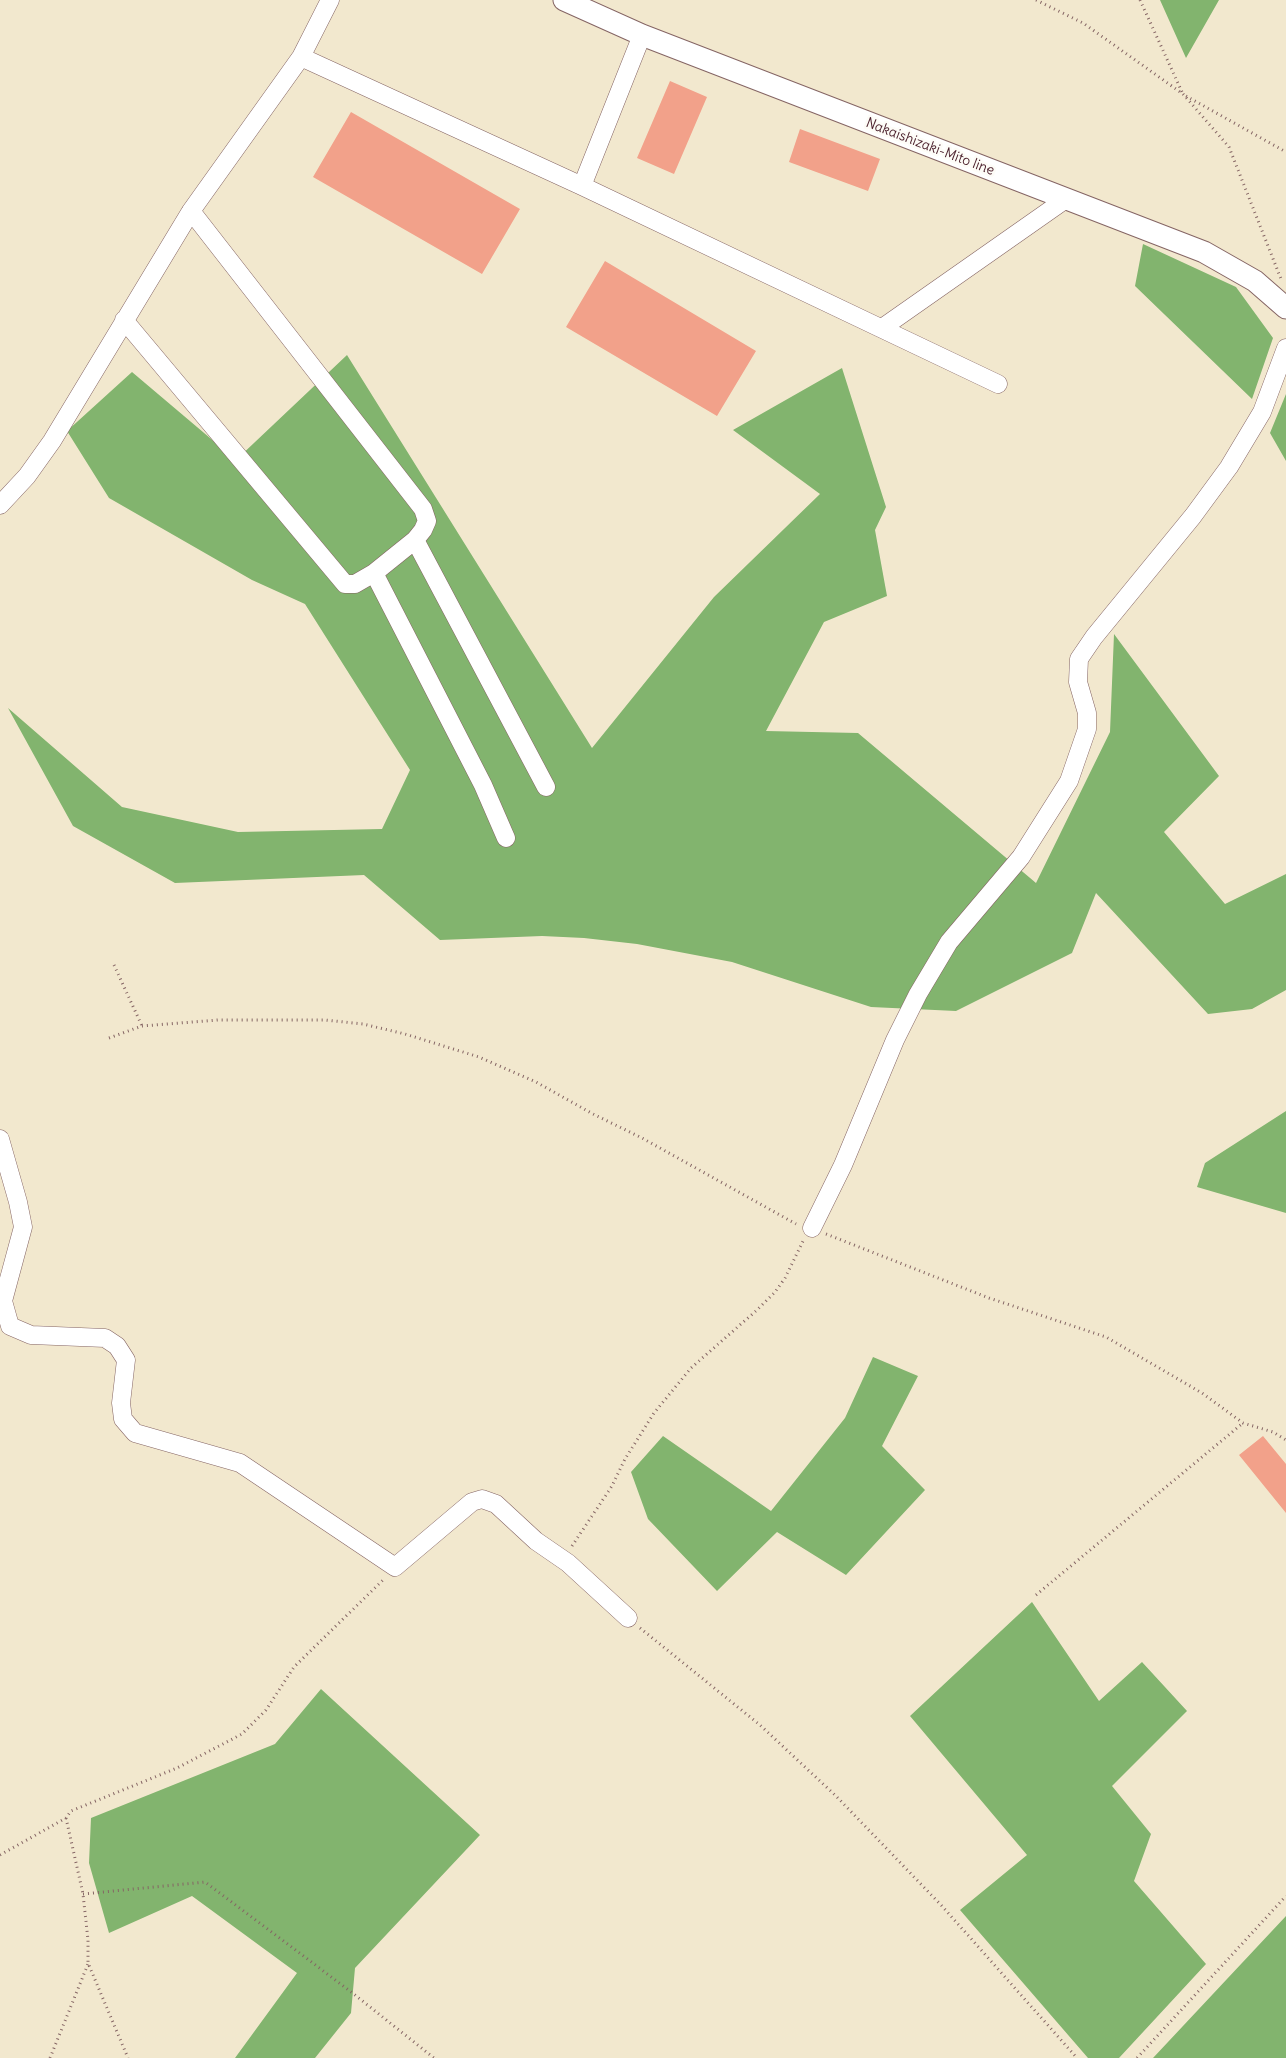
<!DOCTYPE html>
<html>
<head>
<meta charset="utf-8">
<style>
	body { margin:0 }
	canvas { display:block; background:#f2e8ce }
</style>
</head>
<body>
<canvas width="1286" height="2058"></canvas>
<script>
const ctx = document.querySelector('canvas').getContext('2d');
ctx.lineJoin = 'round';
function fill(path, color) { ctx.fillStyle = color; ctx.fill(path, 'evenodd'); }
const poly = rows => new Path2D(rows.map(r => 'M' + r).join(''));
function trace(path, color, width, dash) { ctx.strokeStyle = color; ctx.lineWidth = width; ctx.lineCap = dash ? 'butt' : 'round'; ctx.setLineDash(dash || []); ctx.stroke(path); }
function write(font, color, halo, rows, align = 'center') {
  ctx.font = font + ' Delius,sans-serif'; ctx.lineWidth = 5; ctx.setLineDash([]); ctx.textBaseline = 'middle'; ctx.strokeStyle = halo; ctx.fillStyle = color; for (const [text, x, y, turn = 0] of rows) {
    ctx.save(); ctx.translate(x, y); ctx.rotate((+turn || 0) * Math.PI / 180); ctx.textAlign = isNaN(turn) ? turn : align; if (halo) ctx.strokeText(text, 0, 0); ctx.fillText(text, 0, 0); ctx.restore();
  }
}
const forest = poly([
	[1160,0,1219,0,1186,58],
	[1143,244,1236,287,1273,338,1252,399,1135,286],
	[347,355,592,748,714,597,820,494,733,430,842,368,886,507,875,530,887,596,824,622,766,731,858,733,1036,883,1110,732,1114,634,1219,776,1164,832,1225,904,1286,874,1286,990,1252,1009,1208,1014,1096,893,1072,953,956,1011,871,1007,732,962,637,944,584,938,542,936,440,940,364,875,175,883,73,826,8,708,122,807,238,832,382,829,410,770,305,604,252,580,109,498,67,431,132,372,236,460],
	[1286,394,1286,461,1270,433],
	[1286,1111,1286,1213,1197,1187,1205,1163],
	[873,1357,918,1376,882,1446,925,1490,846,1575,777,1532,717,1591,648,1519,631,1472,663,1436,771,1511,845,1418],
	[1032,1602,1099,1701,1142,1662,1187,1711,1112,1786,1151,1834,1134,1881,1206,1964,1119,2058,1088,2058,960,1910,1027,1855,910,1716],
	[321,1689,480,1835,355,1968,351,2013,315,2058,235,2058,297,1973,192,1896,109,1933,89,1863,91,1818,275,1744],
	[1286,1916,1286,2058,1153,2058]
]);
const building = poly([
	[670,81,707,97,674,174,637,158],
	[351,112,520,209,482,274,313,177],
	[800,129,880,159,868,191,789,162],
	[605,261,756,351,717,416,566,327],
	[1263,1436,1286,1464,1286,1513,1239,1455]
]);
const path = poly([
	[1036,0,1083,23,1183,94,1229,147,1281,279],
	[1140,0,1182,92],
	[1186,96,1286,152],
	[114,965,142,1026],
	[109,1038,142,1026,218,1020,325,1020,363,1024,405,1034,479,1057,536,1082,593,1114,642,1138,796,1224],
	[826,1234,989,1298,1106,1337,1202,1393,1243,1423,1273,1432,1286,1440],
	[572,1546,612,1486,625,1459,654,1413,691,1368,757,1310,775,1292,785,1278,803,1241],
	[1036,1595,1243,1423],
	[640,1628,760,1725,836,1796,942,1906,1077,2058],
	[66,1818,83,1894,88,1940,88,1963,128,2058],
	[0,1855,66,1818,71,1811,177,1768,242,1734,266,1710,294,1667,385,1578],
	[83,1894,205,1882,350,1991,434,2058],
	[50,2058,88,1964],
	[1137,2058,1286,1896]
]);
const minor = poly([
	[301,57,582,186,998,384],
	[582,186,642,35],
	[124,320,345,584,355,584,374,573,415,540,423,530,427,521,423,509,191,211],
	[882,328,1066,199],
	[0,505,27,476,52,441,191,211,301,57,330,0],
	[415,540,546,787],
	[374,573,483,785,506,838],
	[0,1139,18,1202,23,1227,3,1301,10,1326,31,1335,105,1338,117,1346,126,1360,121,1403,123,1419,135,1433,240,1463,395,1567,472,1502,482,1499,496,1504,536,1541,568,1563,628,1618],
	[812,1228,843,1165,895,1040,918,994,949,942,1021,857,1069,781,1087,729,1087,713,1078,682,1079,659,1094,637,1193,516,1229,467,1262,412,1286,348]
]);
const major = poly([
	[564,0,642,35,1204,252,1255,281,1286,308]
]);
const streetNames = [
	["Nakaishizaki-Mito line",930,147,21]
];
fill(forest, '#82b46e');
fill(building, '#f2a18a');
trace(minor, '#856564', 19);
trace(major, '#856564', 23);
trace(path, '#856564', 3, [1, 4]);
trace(minor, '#fff', 18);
trace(major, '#fff', 21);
write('14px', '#4a1f2b', '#fdfcf7', streetNames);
</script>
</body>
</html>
